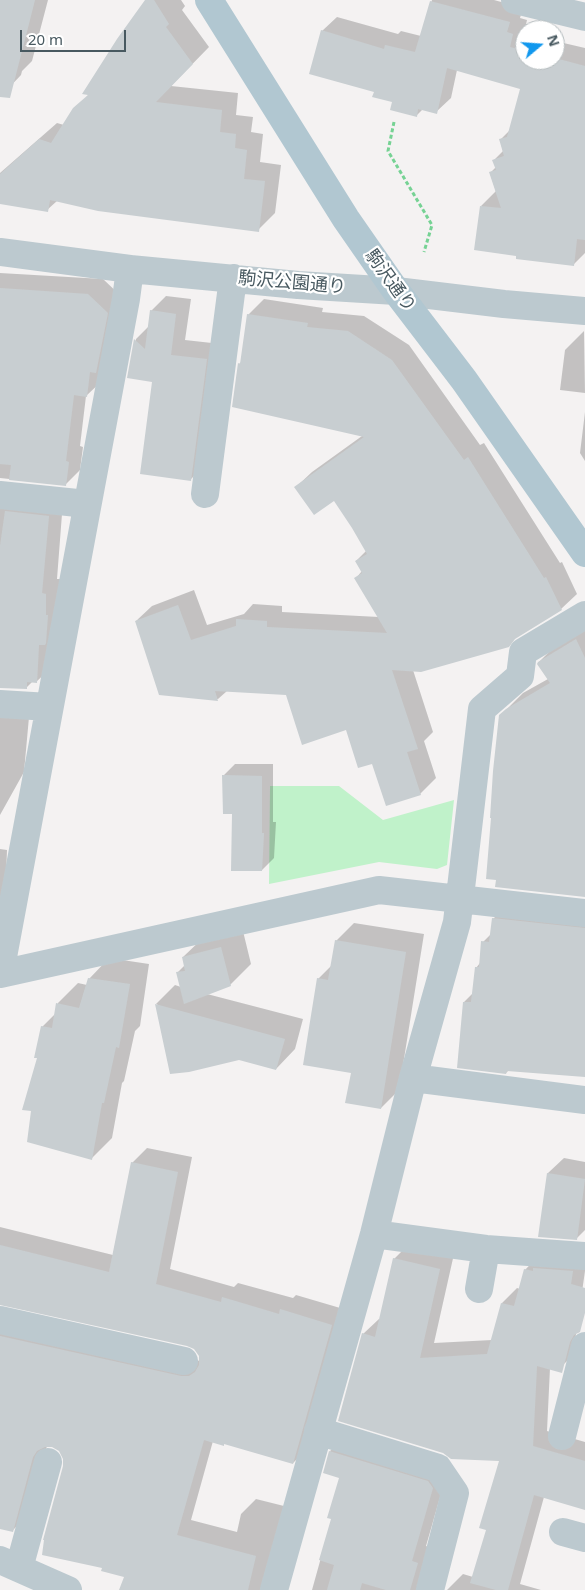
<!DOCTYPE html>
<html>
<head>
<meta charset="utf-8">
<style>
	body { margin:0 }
	#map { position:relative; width:585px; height:1590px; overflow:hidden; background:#f4f2f2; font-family:"Noto Sans",sans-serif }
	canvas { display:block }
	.north { position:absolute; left:515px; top:20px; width:50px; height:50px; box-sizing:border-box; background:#fff; border:1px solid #b6bdbf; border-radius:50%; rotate:72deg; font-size:14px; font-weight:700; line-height:20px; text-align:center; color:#485960 }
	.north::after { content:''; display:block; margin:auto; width:18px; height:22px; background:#1198ee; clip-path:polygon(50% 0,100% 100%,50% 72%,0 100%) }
	.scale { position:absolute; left:20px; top:30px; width:106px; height:22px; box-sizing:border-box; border:2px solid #485960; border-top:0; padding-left:6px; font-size:15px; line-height:18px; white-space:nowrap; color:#485960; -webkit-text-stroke:4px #fff; paint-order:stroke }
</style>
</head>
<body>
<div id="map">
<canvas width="585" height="1590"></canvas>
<div class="north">N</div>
<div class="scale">20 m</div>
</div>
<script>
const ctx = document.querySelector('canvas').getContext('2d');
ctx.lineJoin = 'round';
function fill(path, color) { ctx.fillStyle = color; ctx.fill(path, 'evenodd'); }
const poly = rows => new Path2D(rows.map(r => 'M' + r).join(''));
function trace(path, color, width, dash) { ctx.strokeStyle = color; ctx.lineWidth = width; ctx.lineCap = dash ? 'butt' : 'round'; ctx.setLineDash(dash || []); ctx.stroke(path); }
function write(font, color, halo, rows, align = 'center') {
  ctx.font = font + ' "Noto Sans","Noto Sans JP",sans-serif'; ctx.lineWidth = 4.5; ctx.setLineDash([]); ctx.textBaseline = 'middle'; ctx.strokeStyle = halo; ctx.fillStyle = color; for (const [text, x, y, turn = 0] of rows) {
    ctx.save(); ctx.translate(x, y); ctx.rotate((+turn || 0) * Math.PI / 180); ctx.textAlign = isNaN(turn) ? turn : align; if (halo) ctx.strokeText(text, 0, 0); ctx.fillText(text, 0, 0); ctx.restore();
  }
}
const green = poly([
	[270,786,339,786,383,820,454,800,447,865,437,869,379,862,269,884]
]);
const shadow = poly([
	[0,0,48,0,32,61,22,71,21,75,4,93,0,93],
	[146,0,181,0,185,6,182,10,209,47,171,86,238,93,236,115,253,117,251,132,263,134,260,162,281,165,275,213,258,230,57,201,47,210,0,203,0,173,57,123,64,125,89,94],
	[432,0,494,0,523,8,520,18,527,20,524,33,525,33,525,60,555,60,555,41,585,48,585,253,573,265,518,255,481,206,496,191,490,173,496,167,494,160,503,151,500,140,511,129,521,88,457,70,451,98,436,112,423,109,417,115,375,91,322,31,337,17,398,34,401,31,421,36],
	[0,273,103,279,122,297,102,381,86,396,80,446,83,447,80,470,65,485,0,478],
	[166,296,191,299,185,340,221,344,206,464,191,479,153,381,129,377,136,339,149,326,151,311],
	[264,299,323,308,322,312,364,316,409,345,480,445,484,443,560,563,562,562,577,594,561,609,413,670,433,732,424,741,436,778,420,794,373,762,347,729,287,694,227,691,218,699,160,694,136,621,152,606,194,590,207,625,244,614,253,604,282,606,282,612,379,617,356,578,362,571,356,561,366,551,353,527,334,500,296,487,312,472,362,436,239,364,242,361,248,315],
	[584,331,585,393,560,390,565,350],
	[585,412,585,461,580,453],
	[0,482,63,501,57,579,61,579,52,667,36,682,33,681,27,687,0,688],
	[585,628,585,896,500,716,523,693,548,679,539,662,555,646],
	[0,691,30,706,24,772,0,815],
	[235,764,273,764,273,822,276,822,274,858,262,870,233,812,223,776],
	[0,849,7,850,6,879,0,926],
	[509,903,585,911,585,1076,509,1070,506,1073,464,1002,473,993,476,968,480,963,483,942,492,933,493,919],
	[354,923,424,934,399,1090,381,1108,352,1072,318,979,332,965,336,941],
	[242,927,251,964,230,985,207,994,303,1019,295,1049,276,1069,156,1004,175,985,181,987,177,973,185,965,183,957,204,937],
	[109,958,149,964,140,1026,135,1031,124,1081,122,1083,112,1138,92,1158,38,1057,42,1027,56,1013,58,1003,78,983,87,985,89,979],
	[147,1148,192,1157,170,1269,234,1287,238,1283,293,1298,296,1295,347,1310,308,1448,293,1463,225,1443,213,1441,191,1520,237,1532,241,1514,256,1499,288,1507,268,1590,138,1590,125,1576,64,1466,64,1458,60,1451,53,1446,47,1446,27,1516,12,1531,0,1528,0,1310,200,1361,200,1355,196,1349,188,1345,0,1304,0,1227,113,1255,132,1163],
	[564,1158,585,1162,585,1230,577,1238,539,1236,548,1173],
	[409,1244,454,1254,434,1343,492,1340,502,1303,517,1288,520,1289,525,1270,540,1254,585,1256,585,1271,573,1355,558,1370,550,1368,547,1431,585,1442,585,1509,544,1497,520,1584,541,1590,447,1590,463,1574,473,1577,487,1529,500,1460,363,1334,379,1319,380,1319,394,1259],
	[346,1436,447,1473,426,1546,432,1548,441,1590,312,1590,332,1518,341,1477,330,1451]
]);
const building = poly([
	[0,0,35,0,10,98,0,97],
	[145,0,154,0,169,24,166,27,193,64,156,102,222,110,220,132,236,134,235,148,247,150,244,179,265,181,259,232,98,211,50,200,48,212,0,204,0,174,39,139,51,143,73,108,88,95,82,94,117,39],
	[430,1,510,22,507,32,513,34,510,47,525,51,525,60,555,60,555,58,585,66,585,240,577,239,574,266,516,259,516,256,474,250,480,206,501,208,489,172,496,170,492,160,504,156,499,139,507,137,520,89,447,68,437,114,418,109,417,117,390,110,392,102,372,97,374,92,309,74,321,30,384,49,385,45,415,52],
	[0,288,88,294,108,313,96,373,90,372,87,397,74,395,66,461,69,462,66,486,9,480,11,465,0,464],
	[150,310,176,314,171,355,207,359,191,481,140,474,152,382,127,378,134,339,145,349],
	[247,314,308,323,307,327,348,331,392,360,464,460,468,457,544,578,546,577,562,610,515,639,509,647,421,672,392,670,418,749,407,752,421,795,386,806,372,764,358,768,346,730,302,745,286,695,215,691,218,701,159,695,135,621,178,605,191,640,236,626,236,619,267,621,267,627,387,633,354,578,362,573,355,561,367,554,352,528,334,501,314,515,294,487,364,437,232,407,238,363,240,364],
	[5,511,49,516,42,593,46,594,46,615,48,615,46,643,45,645,39,645,37,683,27,682,27,689,0,688,0,546],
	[576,639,585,658,585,897,495,887,496,880,486,879,491,818,490,818,493,771,499,715,506,709,550,683,537,664,538,662],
	[222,775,262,776,262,833,264,833,262,871,231,871,232,814,223,814],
	[492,918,585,928,585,1077,507,1071,506,1074,457,1068,463,1002,471,1002,475,967,479,967,481,941,489,942],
	[335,940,406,952,381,1109,345,1103,351,1073,303,1065,317,978,328,980],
	[221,947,231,986,184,1004,176,972,185,971,182,957],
	[88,978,130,984,119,1048,116,1047,104,1103,102,1103,92,1160,27,1142,31,1111,22,1110,37,1058,34,1058,41,1026,52,1028,56,1003,79,1008],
	[155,1004,285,1039,276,1070,239,1060,189,1072,170,1074],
	[131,1162,178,1172,156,1284,221,1302,222,1297,279,1314,280,1309,332,1325,293,1464,224,1444,224,1446,204,1440,177,1535,256,1556,248,1590,119,1590,124,1577,101,1571,102,1568,42,1555,44,1540,43,1540,63,1466,63,1459,59,1451,52,1447,45,1447,37,1451,33,1457,13,1532,0,1529,0,1336,181,1376,189,1376,195,1372,199,1365,199,1356,194,1349,187,1346,0,1305,0,1245,109,1272],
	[547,1173,585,1179,577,1240,538,1237],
	[393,1258,440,1269,420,1358,487,1354,501,1303,514,1306,524,1269,533,1271,533,1268,573,1271,571,1284,585,1288,585,1313,580,1332,574,1335,570,1342,562,1373,537,1366,533,1446,585,1461,585,1510,534,1495,508,1590,496,1590,470,1583,486,1530,479,1528,499,1461,451,1459,443,1453,338,1421,362,1333,375,1337],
	[329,1451,428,1481,433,1488,412,1561,418,1563,410,1590,386,1590,362,1583,360,1590,327,1590,334,1565,319,1560,331,1519,327,1518,339,1478,323,1473]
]);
const path = poly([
	[394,122,388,151,432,225,424,252]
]);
const minor = poly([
	[515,0,585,17],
	[0,252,130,269,298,285,396,291,504,304,585,311],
	[205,494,233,278],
	[0,495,87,504],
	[0,704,49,707],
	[0,973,126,299,130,269],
	[0,974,379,890,585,913],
	[413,1078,585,1100],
	[374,1234,486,1249,585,1256],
	[479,1289,486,1249],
	[0,1320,184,1361],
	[318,1431,438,1468,455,1493,430,1590],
	[562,1436,585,1346],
	[563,1532,585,1538],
	[0,1560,68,1590],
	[19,1568,48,1462],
	[274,1590,374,1234,413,1078,457,922,482,709,520,676,523,652,585,615]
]);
const major = poly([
	[209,0,346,219,396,291,464,380,585,553]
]);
const streetNames = [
	["駒沢通り",390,281,54],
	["駒沢公園通り",292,283,5]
];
fill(green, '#c0f2ca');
fill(shadow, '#0003');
fill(building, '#c8ced1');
trace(path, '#76d294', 3, [4, 2.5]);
trace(minor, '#bcc9cf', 28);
trace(major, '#b1c7d1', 28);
write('18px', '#485960', '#fff', streetNames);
</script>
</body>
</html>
